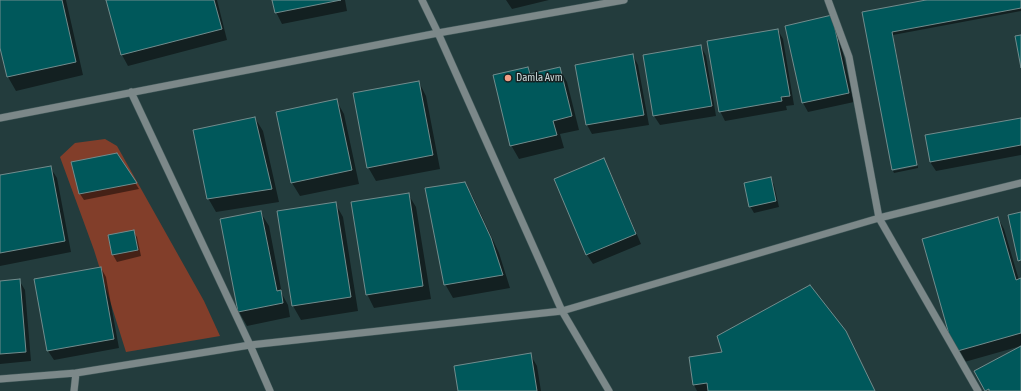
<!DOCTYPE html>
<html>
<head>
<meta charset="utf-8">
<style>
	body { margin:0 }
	canvas { display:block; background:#233c3d }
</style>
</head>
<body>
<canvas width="1021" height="391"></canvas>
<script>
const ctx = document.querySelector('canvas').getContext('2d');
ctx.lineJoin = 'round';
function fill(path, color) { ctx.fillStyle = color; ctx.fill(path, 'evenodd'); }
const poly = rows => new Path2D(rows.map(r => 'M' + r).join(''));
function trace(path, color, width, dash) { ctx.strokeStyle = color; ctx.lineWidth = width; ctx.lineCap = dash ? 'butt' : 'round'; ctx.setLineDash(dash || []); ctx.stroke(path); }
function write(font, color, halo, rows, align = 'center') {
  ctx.font = font + ' "Asap Condensed",sans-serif'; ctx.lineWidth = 3; ctx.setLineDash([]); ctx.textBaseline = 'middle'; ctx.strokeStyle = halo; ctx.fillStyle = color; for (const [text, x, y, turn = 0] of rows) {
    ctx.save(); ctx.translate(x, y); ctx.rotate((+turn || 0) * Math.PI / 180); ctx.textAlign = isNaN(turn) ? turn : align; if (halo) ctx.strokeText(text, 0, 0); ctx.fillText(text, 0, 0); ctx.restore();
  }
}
const green = poly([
	[105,139,117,146,204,301,220,336,126,352,94,250,60,157,75,143]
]);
const shadow = poly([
	[0,0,66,0,83,75,16,91,8,77,0,43],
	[107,0,217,0,227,40,128,66,122,55],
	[273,0,345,0,347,11,282,24,276,12],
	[506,0,549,0,512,9],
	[931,0,1021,0,1021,11,893,35,917,164,893,169,863,13],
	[837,26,854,102,808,112,803,103],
	[778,30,783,39,794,105,786,106,787,110,725,121,720,111],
	[701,46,706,56,716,116,660,125,654,116,644,56],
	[633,55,638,65,649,125,592,134,587,125,576,65],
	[528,68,532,75,559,68,567,82,579,130,560,134,564,148,519,159,511,145],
	[419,82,426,96,440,169,376,181,368,167],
	[336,100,344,114,359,184,300,196,292,183],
	[255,118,263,131,279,202,216,212,208,198],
	[1021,119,1021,155,936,171,930,162],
	[117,154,139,189,84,200,80,194,72,163],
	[604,160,609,169,641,244,593,264,587,255,556,180],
	[918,166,918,168,894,173,893,171],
	[50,167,57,178,71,252,0,266,0,176],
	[771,178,774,185,779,207,754,213,750,206],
	[465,183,473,197,499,253,510,288,453,298,445,284],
	[408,194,416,207,431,299,374,308,367,294],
	[335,203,343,217,358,311,301,320,293,306],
	[261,213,269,226,282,294,288,305,290,317,247,326,239,312,221,220],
	[998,218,1004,229,1019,280,1021,280,1021,346,961,363,955,351],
	[133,231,137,237,141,256,117,262,113,255,109,236],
	[101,268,106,277,119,348,54,360,48,351],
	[19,280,25,290,31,361,0,364,0,282],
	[530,354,537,366,541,391,459,391],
	[690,358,874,391,697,391,694,385]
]);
const building = poly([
	[0,0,62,0,76,62,7,77,0,48,0,0],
	[106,0,214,0,222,29,121,55,106,0],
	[272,0,341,0,275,13,272,0],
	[926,0,1021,0,1021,8,892,32,917,165,892,170,862,12,926,0],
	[832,15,849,93,802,103,785,26,832,15],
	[778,29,790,96,781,97,782,101,719,112,707,41,778,29],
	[1021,35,1021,68,1015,36,1021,35],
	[701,45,712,106,653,116,643,55,701,45],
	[633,54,644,115,586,125,575,65,633,54],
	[528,67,530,74,560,67,572,116,553,121,557,135,510,146,493,75,528,67],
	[419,81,433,155,367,168,353,93,419,81],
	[337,99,352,170,291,183,276,112,337,99],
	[255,117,272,189,207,199,193,130,255,117],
	[1021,118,1021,145,930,162,925,135,1021,118],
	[117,153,137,183,79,194,71,162,117,153],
	[604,158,636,234,586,255,554,179,604,158],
	[51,166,65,241,0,253,0,175,51,166],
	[771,177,776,201,749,207,744,183,771,177],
	[465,182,491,238,503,275,444,285,425,188,465,182],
	[409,193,423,286,366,295,351,202,409,193],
	[336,202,351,297,292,306,277,211,336,202],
	[261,211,277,291,281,290,283,303,238,312,220,219,261,211],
	[1021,212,1021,260,1018,261,1008,215,1021,212],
	[998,217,1016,280,1021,278,1021,333,954,352,922,239,998,217],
	[134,230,138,250,112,255,108,235,134,230],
	[101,267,114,339,47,351,34,279,101,267],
	[20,279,26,352,0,354,0,281,20,279],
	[810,285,846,331,875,391,708,391,707,383,693,385,689,357,722,352,717,336,810,285],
	[1021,346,1021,391,989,391,989,389,985,391,974,371,1021,346],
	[531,353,537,391,458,391,454,366,531,353]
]);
const minor = poly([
	[422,0,438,33,562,311,609,391],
	[828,0,849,57,879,218,978,391],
	[131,92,250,345,270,391],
	[0,118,438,33,624,0],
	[0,379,76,373],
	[74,391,76,373,250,345,562,311,879,218,1021,183]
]);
const markers = [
	[508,78,4,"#f39f86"]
];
const poiNames = [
	["Damla Avm",516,78]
];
fill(green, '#823e2a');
fill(shadow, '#0007');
fill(building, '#00585b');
trace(building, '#718c8d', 1);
trace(minor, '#415859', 8);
trace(minor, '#7c8889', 7);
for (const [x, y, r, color] of markers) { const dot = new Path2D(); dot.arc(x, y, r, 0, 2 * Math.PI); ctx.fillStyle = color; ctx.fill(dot); trace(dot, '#152021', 1.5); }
write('11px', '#c8d6d7', '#152021', poiNames, 'left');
</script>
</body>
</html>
